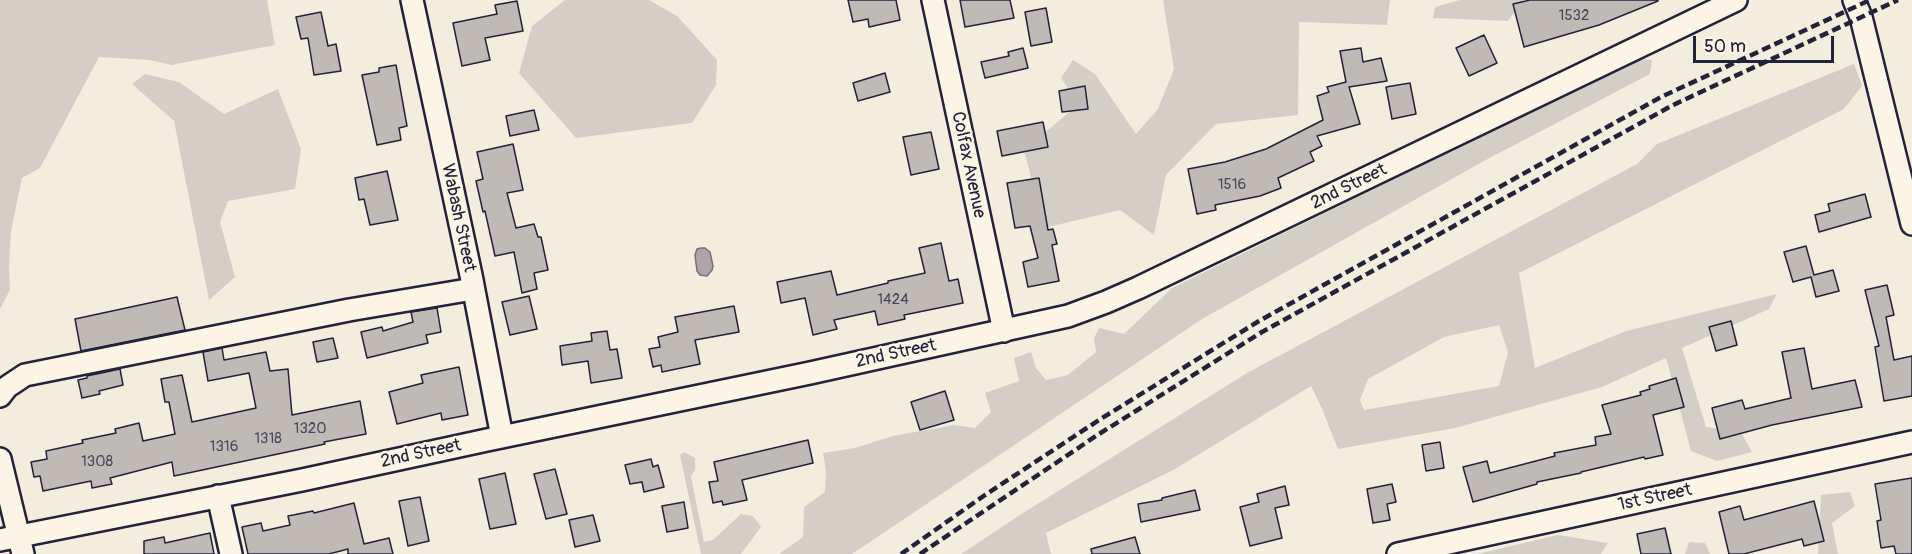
<!DOCTYPE html>
<html>
<head>
<meta charset="utf-8">
<style>
	body { margin:0 }
	#map { position:relative; width:1912px; height:554px; overflow:hidden; background:#f3edde; font-family:Pangolin,sans-serif }
	canvas { display:block }
	.scale { position:absolute; left:1693px; top:36px; width:141px; height:27px; box-sizing:border-box; border:3px solid #22223b; border-top:0; padding-left:8px; font-size:18px; line-height:21px; white-space:nowrap; color:#22223b; -webkit-text-stroke:4px #fcf5e5; paint-order:stroke }
</style>
</head>
<body>
<div id="map">
<canvas width="1912" height="554"></canvas>
<div class="scale">50 m</div>
</div>
<script>
const ctx = document.querySelector('canvas').getContext('2d');
ctx.lineJoin = 'round';
function fill(path, color) { ctx.fillStyle = color; ctx.fill(path, 'evenodd'); }
const poly = rows => new Path2D(rows.map(r => 'M' + r).join(''));
function trace(path, color, width, dash) { ctx.strokeStyle = color; ctx.lineWidth = width; ctx.lineCap = dash ? 'butt' : 'round'; ctx.setLineDash(dash || []); ctx.stroke(path); }
function write(font, color, halo, rows, align = 'center') {
  ctx.font = font + ' Pangolin,sans-serif'; ctx.lineWidth = 5; ctx.setLineDash([]); ctx.textBaseline = 'middle'; ctx.strokeStyle = halo; ctx.fillStyle = color; for (const [text, x, y, turn = 0] of rows) {
    ctx.save(); ctx.translate(x, y); ctx.rotate((+turn || 0) * Math.PI / 180); ctx.textAlign = isNaN(turn) ? turn : align; if (halo) ctx.strokeText(text, 0, 0); ctx.fillText(text, 0, 0); ctx.restore();
  }
}
const green = poly([
	[0,0,267,0,275,45,171,65,150,60,99,57,40,168,22,178,11,231,9,266,10,290,0,309],
	[565,0,649,0,677,16,717,60,716,85,692,123,576,138,519,73,532,26],
	[1163,0,1390,0,1387,25,1299,22,1298,115,1216,124,1166,175,1154,235,1120,210,1044,228,1024,150,1079,104,1061,78,1073,60,1095,74,1136,134,1158,109,1174,69],
	[1460,0,1523,0,1508,21,1433,18,1435,7],
	[1639,59,1652,60,1650,74,1484,161,1202,319,852,554,779,554,803,537,804,507,825,492,826,471,823,453,855,448,893,436,954,425,975,428,991,412,985,393,1019,381,1014,358,1031,352,1036,368,1046,380,1068,375,1096,352,1094,338,1099,328,1124,334,1172,288],
	[1854,64,1862,86,1844,109,1519,273,1535,368,1626,331,1777,294,1769,309,1682,348,1706,427,1741,432,1752,452,1717,461,1691,451,1666,358,1602,387,1455,428,1338,449,1322,409,1311,386,1175,469,1046,533,1051,554,961,554,1023,513,1247,373,1637,164,1657,144],
	[1499,325,1508,352,1499,386,1364,410,1360,400,1368,379,1444,337],
	[145,74,179,82,224,114,278,89,301,149,295,189,228,201,220,222,235,277,209,300,174,121,132,84],
	[684,452,695,458,695,470,691,476,704,542,713,540,741,514,753,516,761,527,741,554,701,554,680,455],
	[1850,492,1855,506,1832,523,1838,554,1818,554,1821,495],
	[1558,535,1608,543,1601,554,1477,554],
	[1689,542,1705,543,1710,554,1685,554]
]);
const water = poly([
	[701,248,705,248,710,252,713,266,712,270,707,276,700,275,697,271,695,255,697,249,701,248]
]);
const building = poly([
	[848,0,896,0,900,20,869,27,868,19,853,22,848,0],
	[960,0,1010,0,1014,18,965,27,960,0],
	[1530,0,1658,0,1658,1,1599,25,1524,47,1513,4,1530,0],
	[517,1,523,31,485,38,490,60,462,66,453,23,497,14,495,5,517,1],
	[1046,8,1052,42,1031,46,1025,12,1046,8],
	[321,12,328,46,336,44,341,71,314,75,308,38,301,39,296,17,321,12],
	[1484,35,1497,63,1469,76,1456,48,1484,35],
	[1023,48,1028,68,985,78,981,62,1009,56,1008,52,1023,48],
	[1361,48,1363,62,1381,58,1387,81,1349,87,1360,124,1317,136,1322,146,1310,152,1314,161,1278,178,1281,188,1260,196,1215,205,1216,210,1197,214,1188,169,1225,162,1266,149,1323,120,1317,96,1329,92,1327,87,1346,82,1340,51,1361,48],
	[396,65,407,126,399,128,401,140,377,145,362,75,379,72,379,68,396,65],
	[885,73,890,92,858,101,853,83,885,73],
	[1410,83,1416,114,1392,119,1386,87,1410,83],
	[1085,86,1088,109,1062,112,1059,91,1085,86],
	[534,110,539,130,510,136,506,116,534,110],
	[1043,122,1048,147,1002,156,997,131,1043,122],
	[931,132,939,169,911,175,903,137,931,132],
	[513,144,523,190,507,193,516,228,534,224,538,237,541,237,548,270,534,273,537,289,522,293,514,252,495,256,485,211,483,212,476,181,483,179,477,152,513,144],
	[387,171,398,220,370,225,364,199,359,200,355,178,387,171],
	[1039,178,1048,230,1053,229,1057,244,1052,245,1059,281,1028,287,1023,262,1038,258,1030,226,1015,228,1007,183,1039,178],
	[1865,194,1871,217,1819,232,1815,215,1830,211,1828,204,1865,194],
	[941,243,949,281,958,279,963,303,904,315,905,319,878,325,875,311,834,320,837,329,813,335,805,298,781,303,777,282,831,271,837,295,888,283,888,281,925,273,919,248,941,243],
	[1806,246,1814,275,1833,270,1839,291,1816,297,1811,277,1793,282,1784,252,1806,246],
	[1887,285,1894,315,1886,317,1894,360,1912,356,1912,396,1884,401,1875,347,1879,346,1865,290,1887,285],
	[529,296,537,329,510,335,502,302,529,296],
	[177,297,185,330,81,351,75,319,177,297],
	[734,306,739,332,695,340,700,364,662,372,661,365,653,367,649,349,660,347,658,337,678,332,675,317,734,306],
	[437,308,441,332,426,335,428,343,367,358,361,332,382,327,383,331,413,322,411,312,437,308],
	[1731,321,1737,345,1716,351,1709,327,1731,321],
	[607,331,610,350,617,349,622,378,591,383,588,361,562,365,560,346,592,341,591,333,607,331],
	[333,338,338,358,317,362,313,342,333,338],
	[222,348,224,360,266,352,270,371,288,369,292,415,360,401,366,434,324,442,325,444,174,476,172,462,110,478,112,484,92,488,91,481,43,491,40,476,34,477,31,462,47,459,46,451,83,443,82,440,116,433,115,429,139,423,143,441,175,434,169,402,165,402,161,379,182,375,192,422,256,408,249,373,208,381,203,352,222,348],
	[1804,348,1812,389,1855,380,1862,407,1772,425,1720,439,1712,408,1742,400,1745,409,1791,398,1782,352,1804,348],
	[459,367,468,415,442,420,441,413,397,424,389,392,423,383,421,375,459,367],
	[120,369,123,385,99,391,100,394,82,398,78,380,87,378,87,376,120,369],
	[1676,378,1684,407,1653,415,1663,455,1645,459,1644,457,1581,472,1581,473,1537,482,1537,484,1473,502,1463,467,1487,461,1490,473,1555,456,1554,453,1596,445,1595,437,1611,434,1602,405,1641,395,1640,392,1650,389,1649,386,1676,378],
	[945,391,954,420,920,430,911,402,945,391],
	[808,440,813,463,742,480,747,500,723,505,722,501,713,503,709,482,718,481,714,462,808,440],
	[1440,442,1444,468,1426,471,1422,445,1440,442],
	[651,459,653,467,658,465,664,487,644,492,642,482,630,484,625,465,651,459],
	[555,469,567,514,546,519,534,474,555,469],
	[505,473,516,524,490,529,479,479,505,473],
	[1912,478,1912,554,1896,554,1894,546,1881,548,1877,521,1881,520,1875,484,1912,478],
	[1392,484,1396,502,1387,504,1390,520,1373,523,1367,489,1392,484],
	[1285,486,1289,505,1275,508,1282,538,1250,546,1240,507,1259,502,1257,494,1285,486],
	[1195,490,1200,510,1141,522,1138,504,1162,500,1162,498,1195,490],
	[420,497,429,541,408,546,399,501,420,497],
	[1814,501,1824,541,1804,546,1802,539,1744,554,1729,554,1719,512,1740,506,1744,520,1814,501],
	[684,502,688,528,667,532,662,506,684,502],
	[354,503,364,544,389,538,393,554,348,554,348,549,329,554,248,554,242,527,261,523,263,531,290,525,288,516,313,511,314,513,354,503],
	[593,515,600,541,575,547,569,520,593,515],
	[1665,528,1671,554,1641,554,1637,534,1665,528],
	[210,533,214,554,144,554,144,541,164,537,165,543,210,533],
	[1135,537,1140,554,1092,554,1091,549,1135,537]
]);
const minor = poly([
	[412,0,471,275,502,437],
	[933,0,1004,331],
	[1854,0,1861,17,1912,224],
	[0,396,7,387,25,375,349,310,473,289],
	[0,459,23,554],
	[218,496,231,554],
	[0,540,302,480,487,440,810,373,1068,316,1106,302,1138,288,1736,0],
	[1398,554,1912,442]
]);
const rail = poly([
	[901,554,985,495,1099,420,1259,321,1661,97,1870,0],
	[920,554,1099,434,1262,332,1673,105,1898,0]
]);
const numberNames = [
	["1532",1574,16],
	["1516",1232,185],
	["1424",893,300],
	["1320",310,429],
	["1318",268,439],
	["1316",224,447],
	["1308",97,462]
];
const streetNames = [
	["Colfax Avenue",968,165,78],
	["2nd Street",1349,187,-26],
	["Wabash Street",458,218,78],
	["2nd Street",896,354,-12],
	["2nd Street",421,454,-12],
	["1st Street",1655,498,-12]
];
fill(green, '#d4cfc6');
fill(water, '#aca7a6');
trace(water, '#75727b', 1.5);
fill(building, '#bfbab6');
trace(building, '#22223b', 1.5);
trace(minor, '#22223b', 26);
trace(minor, '#fcf5e5', 21);
trace(rail, '#22223b', 4.5, [9, 4.5]);
write('15px', '#49485a', null, numberNames);
write('18px', '#22223b', '#fcf5e5', streetNames);
</script>
</body>
</html>
